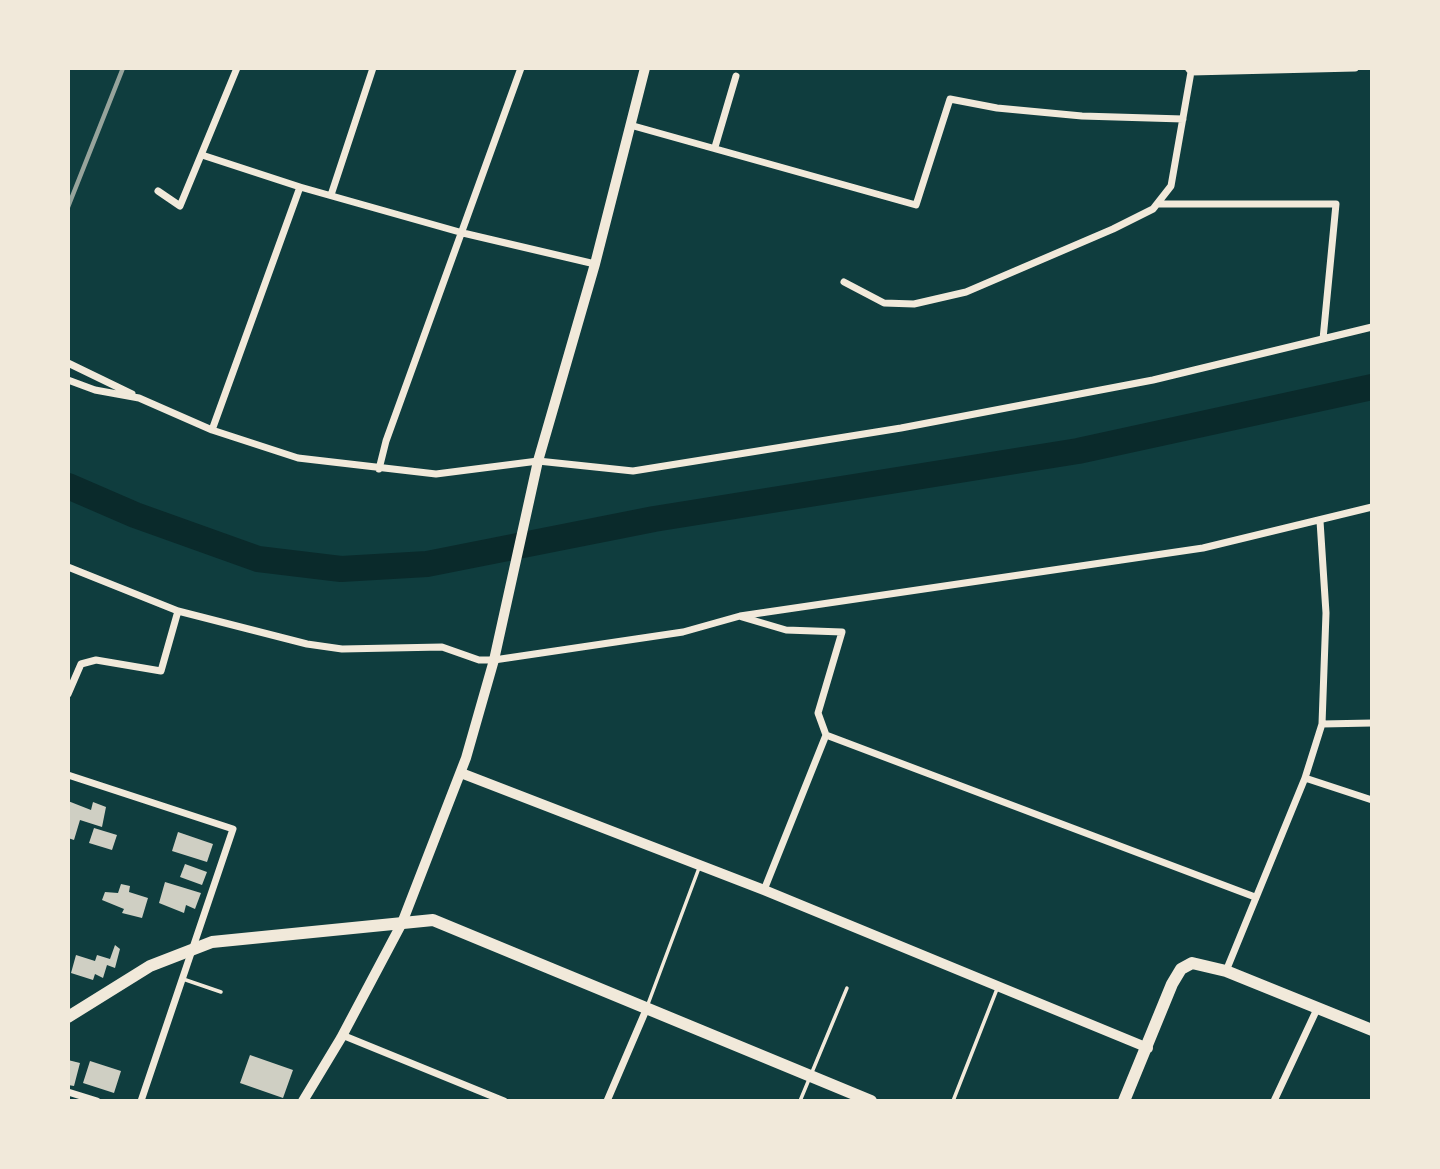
<!DOCTYPE html>
<html>
<head>
<meta charset="utf-8">
<style>
	body { margin:0 }
	#map { position:relative; width:1440px; height:1169px; overflow:hidden; background:#0f3d3e; font-family:"PT Sans Narrow",sans-serif }
	canvas { display:block }
	.frame { position:absolute; inset:0; border:70px solid #f1e9da; pointer-events:none }
</style>
</head>
<body>
<div id="map">
<canvas width="1440" height="1169"></canvas>
<div class="frame"></div>
</div>
<script>
const ctx = document.querySelector('canvas').getContext('2d');
ctx.lineJoin = 'round';
const poly = rows => new Path2D(rows.map(r => 'M' + r).join(''));
function trace(path, color, width, dash) { ctx.strokeStyle = color; ctx.lineWidth = width; ctx.lineCap = dash ? 'butt' : 'round'; ctx.setLineDash(dash || []); ctx.stroke(path); }
function fill(path, color) { ctx.fillStyle = color; ctx.fill(path, 'evenodd'); }
const river = poly([
	[68,486,135,515,258,559,341,569,427,564,654,519,1078,451,1372,387]
]);
const building = poly([
	[68,801,91,810,93,802,106,807,102,827,80,820,74,840,68,838],
	[94,828,117,835,112,850,89,843],
	[178,832,213,844,207,862,172,851],
	[185,864,207,872,202,885,180,877],
	[165,882,201,893,195,909,186,905,184,913,159,903],
	[121,884,130,886,129,892,148,898,142,918,122,913,124,909,102,900,105,892,118,893],
	[115,945,120,949,115,968,107,965,103,978,95,974,93,980,71,973,76,955,95,961,97,955,110,959],
	[250,1055,293,1070,283,1098,240,1083],
	[68,1060,80,1063,74,1086,68,1085],
	[90,1061,121,1071,114,1093,83,1083]
]);
const service = poly([
	[183,979,221,992],
	[648,1004,699,868],
	[800,1101,847,988],
	[953,1101,997,989]
]);
const minor = poly([
	[1191,72,1355,68],
	[630,125,916,205,950,99,997,108,1082,116,1183,119],
	[715,147,736,76],
	[202,155,300,187,463,233,595,264],
	[158,191,180,206,237,68],
	[331,195,373,68],
	[1157,204,1336,204,1323,339],
	[844,282,884,303,914,304,966,292,1113,229,1153,209,1171,186,1191,72,1188,68],
	[68,363,132,394],
	[68,380,95,390,139,398,212,430,298,458,436,474,538,461,633,471,901,428,1153,380,1372,327],
	[212,430,300,187],
	[379,469,386,441,521,68],
	[1320,521,1326,613,1322,724],
	[68,567,178,611,307,644,342,649,442,647,479,660,494,660,683,632,740,616,1203,548,1372,507],
	[742,617,786,630,842,632,818,713,826,735,764,890],
	[68,694,81,664,96,660,161,671,178,611],
	[826,735,1255,897],
	[68,775,233,829,141,1101],
	[1305,778,1372,800],
	[1226,971,1305,778,1322,724,1372,723],
	[342,1035,504,1101],
	[68,1092,97,1101],
	[607,1101,646,1010],
	[1274,1101,1317,1009]
]);
const tertiary = poly([
	[461,773,764,890,1148,1048]
]);
const secondary = poly([
	[303,1101,341,1038,402,923,466,758,494,660,538,461,595,264,645,68]
]);
const trunk = poly([
	[68,1017,150,966,212,942,433,920,871,1101],
	[1124,1101,1172,984,1181,969,1192,963,1226,971,1372,1030]
]);
const rail = poly([
	[68,207,123,68]
]);
trace(river, '#0a2a2b', 26);
fill(building, '#cfcfc3');
trace(service, '#f1e9da', 3.5);
trace(minor, '#f1e9da', 7);
trace(tertiary, '#f1e9da', 10);
trace(secondary, '#f1e9da', 10);
trace(trunk, '#f1e9da', 12);
trace(rail, '#97a49c', 4.5);
</script>
</body>
</html>
